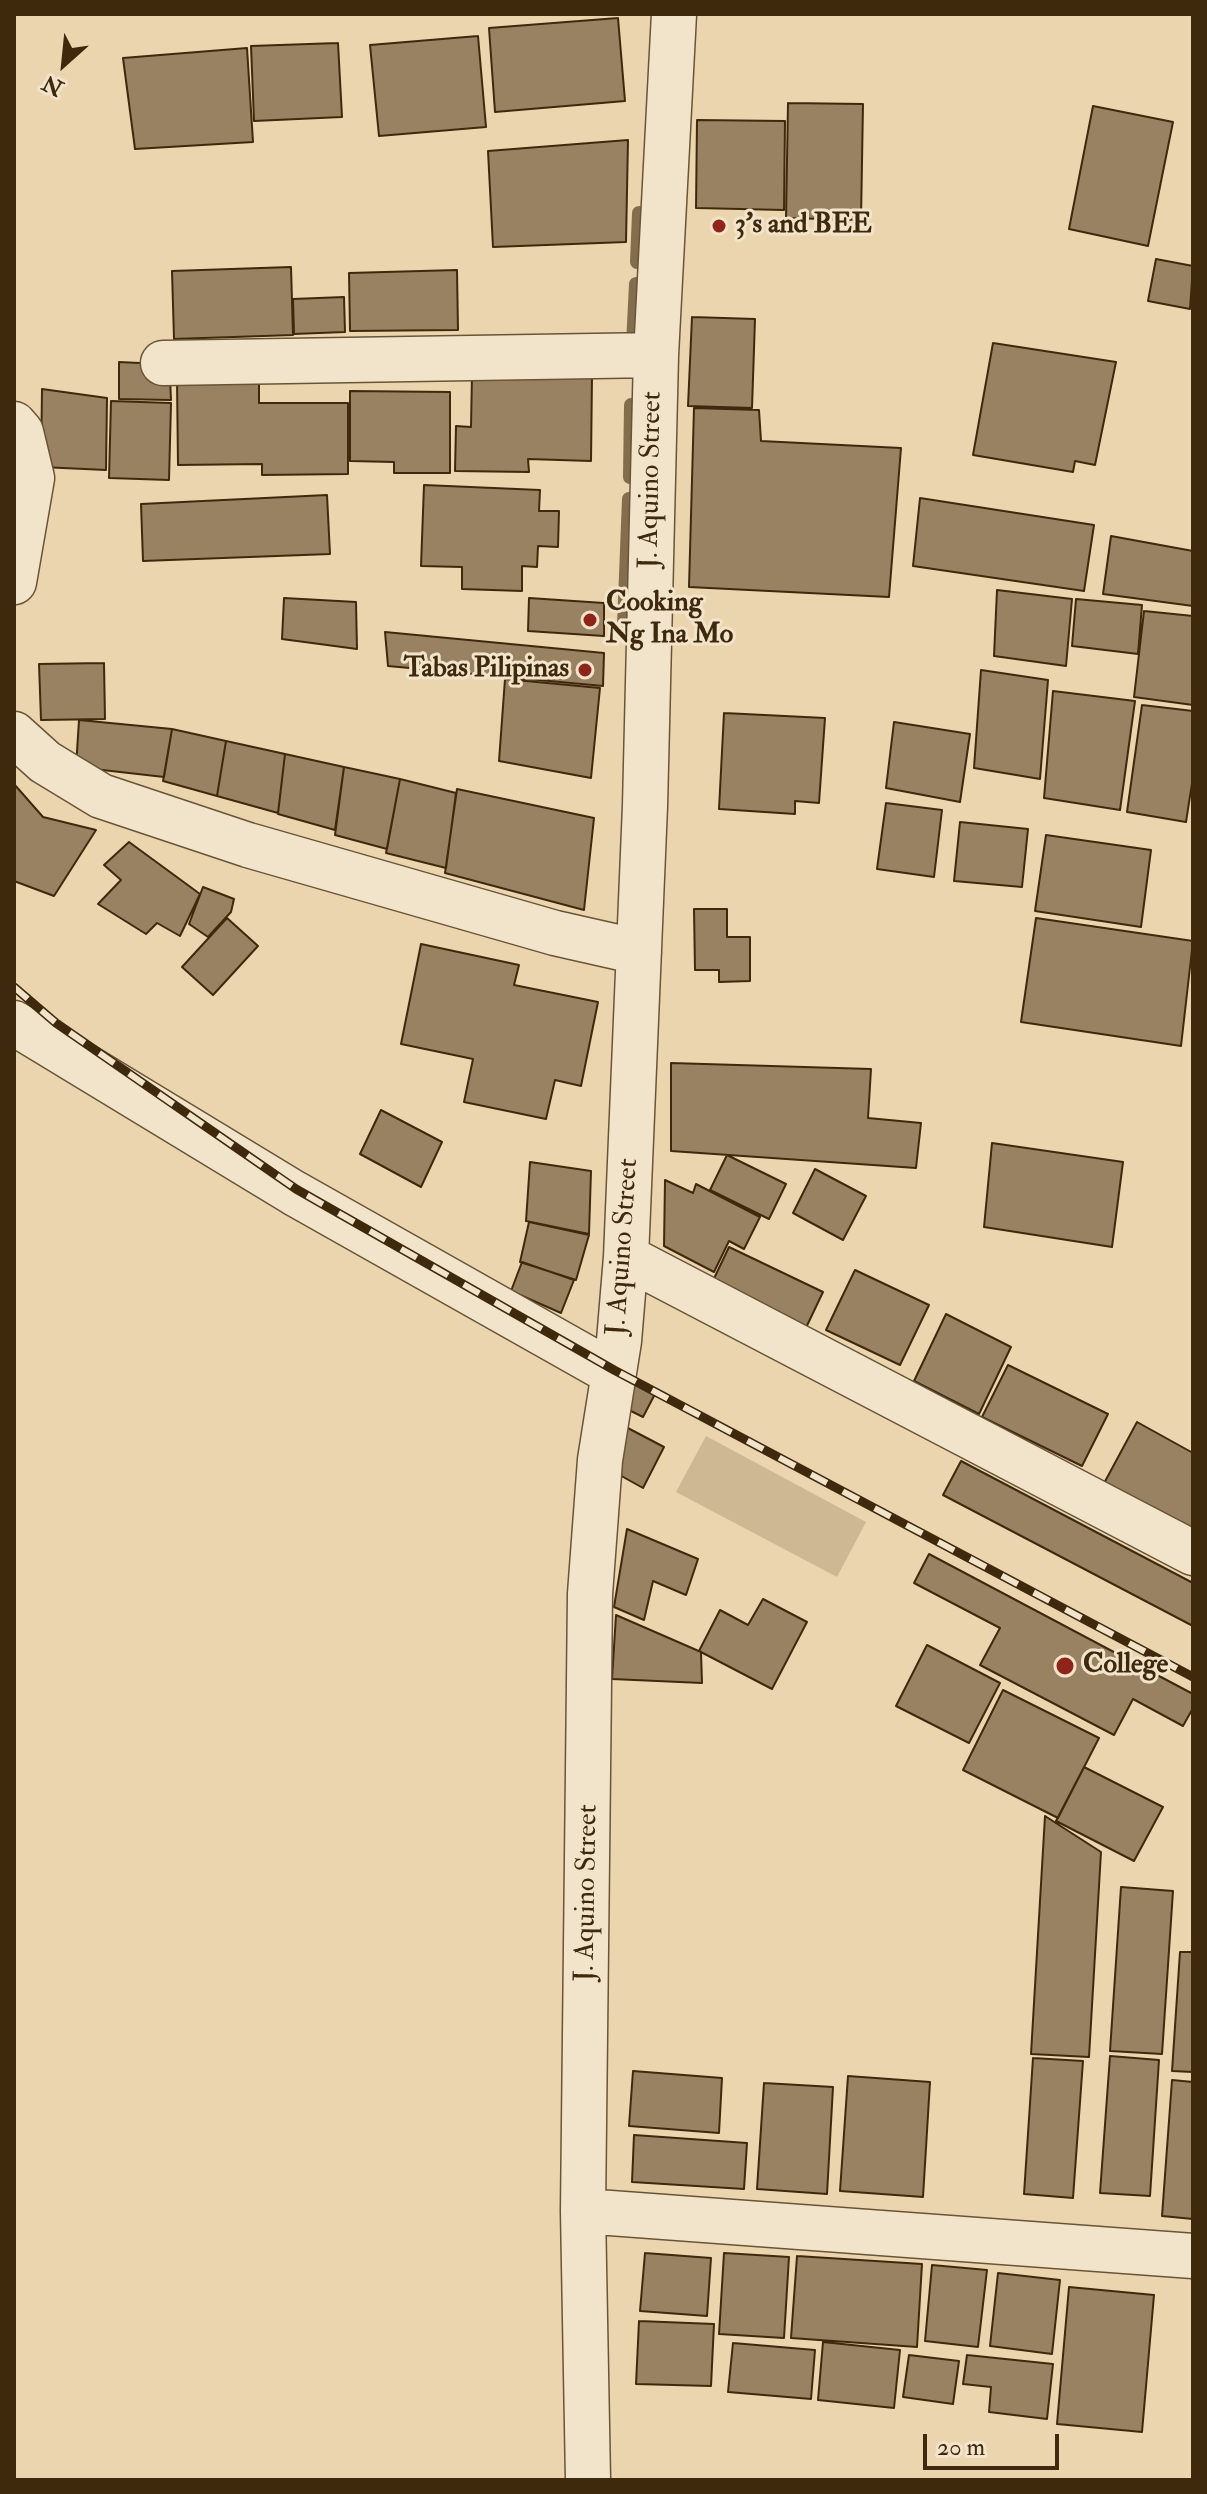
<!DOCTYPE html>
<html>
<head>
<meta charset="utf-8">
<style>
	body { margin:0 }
	#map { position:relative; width:1207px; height:2494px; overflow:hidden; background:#ebd5af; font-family:"IM FELL Double Pica",serif }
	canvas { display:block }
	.frame { position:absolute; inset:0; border:16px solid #3e290d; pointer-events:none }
	.north { position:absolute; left:24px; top:24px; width:80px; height:80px; -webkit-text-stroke:6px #f2e4cb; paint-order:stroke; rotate:207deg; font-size:22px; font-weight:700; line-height:32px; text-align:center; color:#3e290d }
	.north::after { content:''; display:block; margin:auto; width:28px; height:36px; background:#3e290d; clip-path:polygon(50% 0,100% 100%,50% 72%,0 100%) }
	.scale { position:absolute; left:923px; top:2434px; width:136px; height:36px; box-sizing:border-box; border:4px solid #3e290d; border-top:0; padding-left:10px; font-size:24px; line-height:28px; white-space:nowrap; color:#3e290d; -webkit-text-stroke:6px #f2e4cb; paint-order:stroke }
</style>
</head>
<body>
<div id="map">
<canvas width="1207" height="2494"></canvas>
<div class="frame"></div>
<div class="north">N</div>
<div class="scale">20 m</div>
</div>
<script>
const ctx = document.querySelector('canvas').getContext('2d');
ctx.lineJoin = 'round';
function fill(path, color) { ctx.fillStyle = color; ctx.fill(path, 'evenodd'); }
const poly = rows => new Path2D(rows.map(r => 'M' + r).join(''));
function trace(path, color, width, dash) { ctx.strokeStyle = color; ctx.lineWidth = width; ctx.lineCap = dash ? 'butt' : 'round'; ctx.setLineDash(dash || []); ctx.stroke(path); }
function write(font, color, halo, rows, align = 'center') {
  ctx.font = font + ' "IM FELL Double Pica",serif'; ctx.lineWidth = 6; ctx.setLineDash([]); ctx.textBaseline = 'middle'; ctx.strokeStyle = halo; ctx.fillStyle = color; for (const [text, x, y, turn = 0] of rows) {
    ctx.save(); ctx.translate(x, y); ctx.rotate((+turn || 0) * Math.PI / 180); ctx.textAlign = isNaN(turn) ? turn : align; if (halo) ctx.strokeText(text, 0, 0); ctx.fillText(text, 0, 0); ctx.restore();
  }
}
const green = poly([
	[706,1436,866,1522,837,1577,676,1492]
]);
const stream = poly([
	[637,262,639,213],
	[633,344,636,284],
	[630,477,631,405],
	[624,626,629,499]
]);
const building = poly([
	[618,18,625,101,495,112,489,28,618,18],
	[478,36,486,127,379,136,370,45,478,36],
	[338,43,342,117,254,121,251,46,338,43],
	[247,48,253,142,135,149,123,58,247,48],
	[788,103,863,104,861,220,786,218,788,103],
	[1093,106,1173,122,1148,246,1069,229,1093,106],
	[697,120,785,121,784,210,696,208,697,120],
	[628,140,626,242,493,247,488,151,628,140],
	[1156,259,1193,266,1190,309,1148,301,1156,259],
	[291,267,293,335,174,339,172,271,291,267],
	[457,270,458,330,350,331,349,273,457,270],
	[344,297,345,332,294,334,293,299,344,297],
	[692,317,755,319,752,408,688,406,692,317],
	[993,343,1116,362,1095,465,1075,461,1073,472,973,455,993,343],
	[119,362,161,364,170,378,171,400,119,399,119,362],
	[472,374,592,376,591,461,528,459,529,472,455,471,456,426,471,427,472,374],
	[259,378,259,403,348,403,348,474,262,475,262,464,178,465,177,379,259,378],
	[42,389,107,398,106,470,41,467,42,389],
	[350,391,450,392,450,473,394,473,394,462,350,461,350,391],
	[111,401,171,403,169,480,109,478,111,401],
	[694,408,759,410,761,441,901,448,889,597,689,587,694,408],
	[424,485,540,490,539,511,559,511,558,547,538,546,537,567,522,566,522,591,462,589,462,567,421,566,424,485],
	[327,495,330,554,143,561,141,504,327,495],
	[920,498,1094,525,1084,591,913,566,920,498],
	[1111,536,1193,551,1193,606,1103,594,1111,536],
	[997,590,1072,599,1066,666,994,656,997,590],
	[284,598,356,602,357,649,282,639,284,598],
	[529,598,604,603,604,636,528,631,529,598],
	[1076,599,1142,605,1138,654,1072,646,1076,599],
	[1144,611,1193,616,1193,705,1134,697,1144,611],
	[385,632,604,653,603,686,388,666,385,632],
	[104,663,105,719,41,720,39,664,104,663],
	[981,670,1048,680,1040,779,974,768,981,670],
	[505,679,600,688,591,778,499,761,505,679],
	[1053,691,1135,701,1120,810,1044,798,1053,691],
	[1142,705,1193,711,1193,777,1186,822,1127,812,1142,705],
	[724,713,825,718,819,803,795,801,795,814,719,809,724,713],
	[79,720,172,729,164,777,76,767,79,720],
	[894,722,970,734,960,802,886,788,894,722],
	[172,729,226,741,217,796,163,781,172,729],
	[226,741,285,754,278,813,217,796,226,741],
	[285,754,344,767,335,830,278,814,285,754],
	[344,767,400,779,387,849,335,835,344,767],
	[400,779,456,793,446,868,386,853,400,779],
	[14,784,43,817,96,830,54,896,14,881,14,784],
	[457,789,594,818,584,910,445,873,457,789],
	[886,803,942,810,934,877,877,869,886,803],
	[960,822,1028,829,1022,887,954,881,960,822],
	[1046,835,1151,850,1141,927,1035,911,1046,835],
	[129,842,200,894,180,936,157,923,146,934,98,904,121,880,104,865,129,842],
	[203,887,234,899,231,912,208,937,189,924,203,887],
	[694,909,727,909,727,937,750,937,750,981,719,982,719,970,695,970,694,909],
	[227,918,258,946,213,995,182,967,227,918],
	[1036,918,1193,941,1181,1046,1021,1022,1036,918],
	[421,944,519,965,514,985,598,1002,581,1086,555,1080,546,1119,464,1102,473,1059,401,1044,421,944],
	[671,1063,871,1069,868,1118,921,1123,916,1168,671,1151,671,1063],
	[381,1110,442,1142,421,1187,360,1154,381,1110],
	[992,1143,1123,1162,1112,1247,984,1227,992,1143],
	[727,1155,786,1184,769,1219,710,1190,727,1155],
	[530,1162,591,1171,589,1234,526,1221,530,1162],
	[815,1169,866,1196,843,1240,793,1213,815,1169],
	[665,1180,693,1193,696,1184,760,1217,744,1249,729,1241,714,1272,664,1246,665,1180],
	[529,1222,589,1235,576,1280,520,1262,529,1222],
	[729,1247,823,1292,803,1334,709,1289,729,1247],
	[522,1262,574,1280,561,1313,511,1291,522,1262],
	[855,1270,929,1305,900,1365,826,1330,855,1270],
	[946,1314,1011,1347,979,1414,914,1381,946,1314],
	[1008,1365,1108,1414,1082,1466,982,1417,1008,1365],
	[631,1382,655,1394,643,1417,619,1405,631,1382],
	[1137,1422,1193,1453,1193,1536,1102,1487,1137,1422],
	[624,1426,664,1447,643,1488,616,1473,624,1426],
	[961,1461,1193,1583,1193,1626,943,1495,961,1461],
	[627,1529,698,1559,686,1595,653,1581,644,1620,614,1607,627,1529],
	[929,1554,1193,1694,1193,1708,1183,1726,1133,1699,1114,1735,980,1665,1000,1628,914,1583,929,1554],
	[763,1599,807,1622,772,1689,699,1651,720,1610,748,1625,763,1599],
	[616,1615,701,1652,702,1683,612,1679,616,1615],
	[927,1645,1000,1683,969,1743,896,1706,927,1645],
	[1003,1690,1099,1738,1058,1818,963,1770,1003,1690],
	[1084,1767,1163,1807,1134,1861,1056,1821,1084,1767],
	[1045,1816,1101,1852,1089,2057,1031,2054,1045,1816],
	[1121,1887,1173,1891,1162,2054,1110,2051,1121,1887],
	[1180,1952,1193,1952,1193,2072,1172,2071,1180,1952],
	[1110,2056,1159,2060,1150,2196,1100,2193,1110,2056],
	[1033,2058,1083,2061,1073,2198,1024,2194,1033,2058],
	[633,2071,722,2078,719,2133,629,2126,633,2071],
	[848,2076,930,2082,923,2197,840,2191,848,2076],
	[1172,2080,1193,2082,1193,2219,1162,2216,1172,2080],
	[764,2083,833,2087,827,2194,757,2189,764,2083],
	[634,2135,747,2143,744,2189,632,2182,634,2135],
	[645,2253,711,2258,707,2316,640,2311,645,2253],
	[724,2253,789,2257,784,2338,719,2334,724,2253],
	[797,2256,922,2264,917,2347,791,2338,797,2256],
	[932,2265,987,2270,978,2347,925,2341,932,2265],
	[998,2273,1060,2280,1052,2354,990,2346,998,2273],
	[1069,2287,1154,2295,1142,2432,1057,2424,1069,2287],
	[639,2321,714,2324,711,2386,636,2384,639,2321],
	[823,2342,900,2350,894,2408,818,2400,823,2342],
	[733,2343,815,2350,811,2399,728,2392,733,2343],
	[909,2355,959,2361,953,2404,903,2397,909,2355],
	[967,2355,1053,2364,1047,2419,989,2412,991,2387,963,2384,967,2355]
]);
const minor = poly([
	[163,363,656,355],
	[14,424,21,432,32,478,14,582],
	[14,734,45,762,101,796,248,845,555,933,639,952],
	[14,1023,294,1193,613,1373],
	[626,1257,1193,1553],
	[583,2211,1193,2256],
	[588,2480,583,2211,590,1594,600,1460,619,1341,626,1257,645,806,656,355,674,14]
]);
const rail = poly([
	[14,987,56,1023,296,1189,614,1370,1193,1677]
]);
const markers = [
	[719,226,8,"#8f2418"],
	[590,620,8,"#8f2418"],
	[585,670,8,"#8f2418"],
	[1065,1666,10,"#8f2418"]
];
const poiNames = [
	["3's and BEE",735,226],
	["Cooking",606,604],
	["Ng Ina Mo",606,636],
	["Tabas Pilipinas",569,670,"right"],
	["College",1083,1666]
];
const streetNames = [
	["J. Aquino Street",652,480,-89],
	["J. Aquino Street",624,1247,-86],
	["J. Aquino Street",588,1893,-89]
];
fill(green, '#ceb893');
trace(stream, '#826d4d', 14);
fill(building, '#988261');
trace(building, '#3e290d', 2);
trace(minor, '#695436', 47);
trace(minor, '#f2e4cb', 44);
trace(rail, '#3e290d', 9);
trace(rail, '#f2e4cb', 6, [18]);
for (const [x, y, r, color] of markers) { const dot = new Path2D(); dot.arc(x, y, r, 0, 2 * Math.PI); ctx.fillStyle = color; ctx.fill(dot); trace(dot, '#f2e4cb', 3); }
write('bold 28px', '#3e290d', '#f2e4cb', poiNames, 'left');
write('28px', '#3e290d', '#f2e4cb', streetNames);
</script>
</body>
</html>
